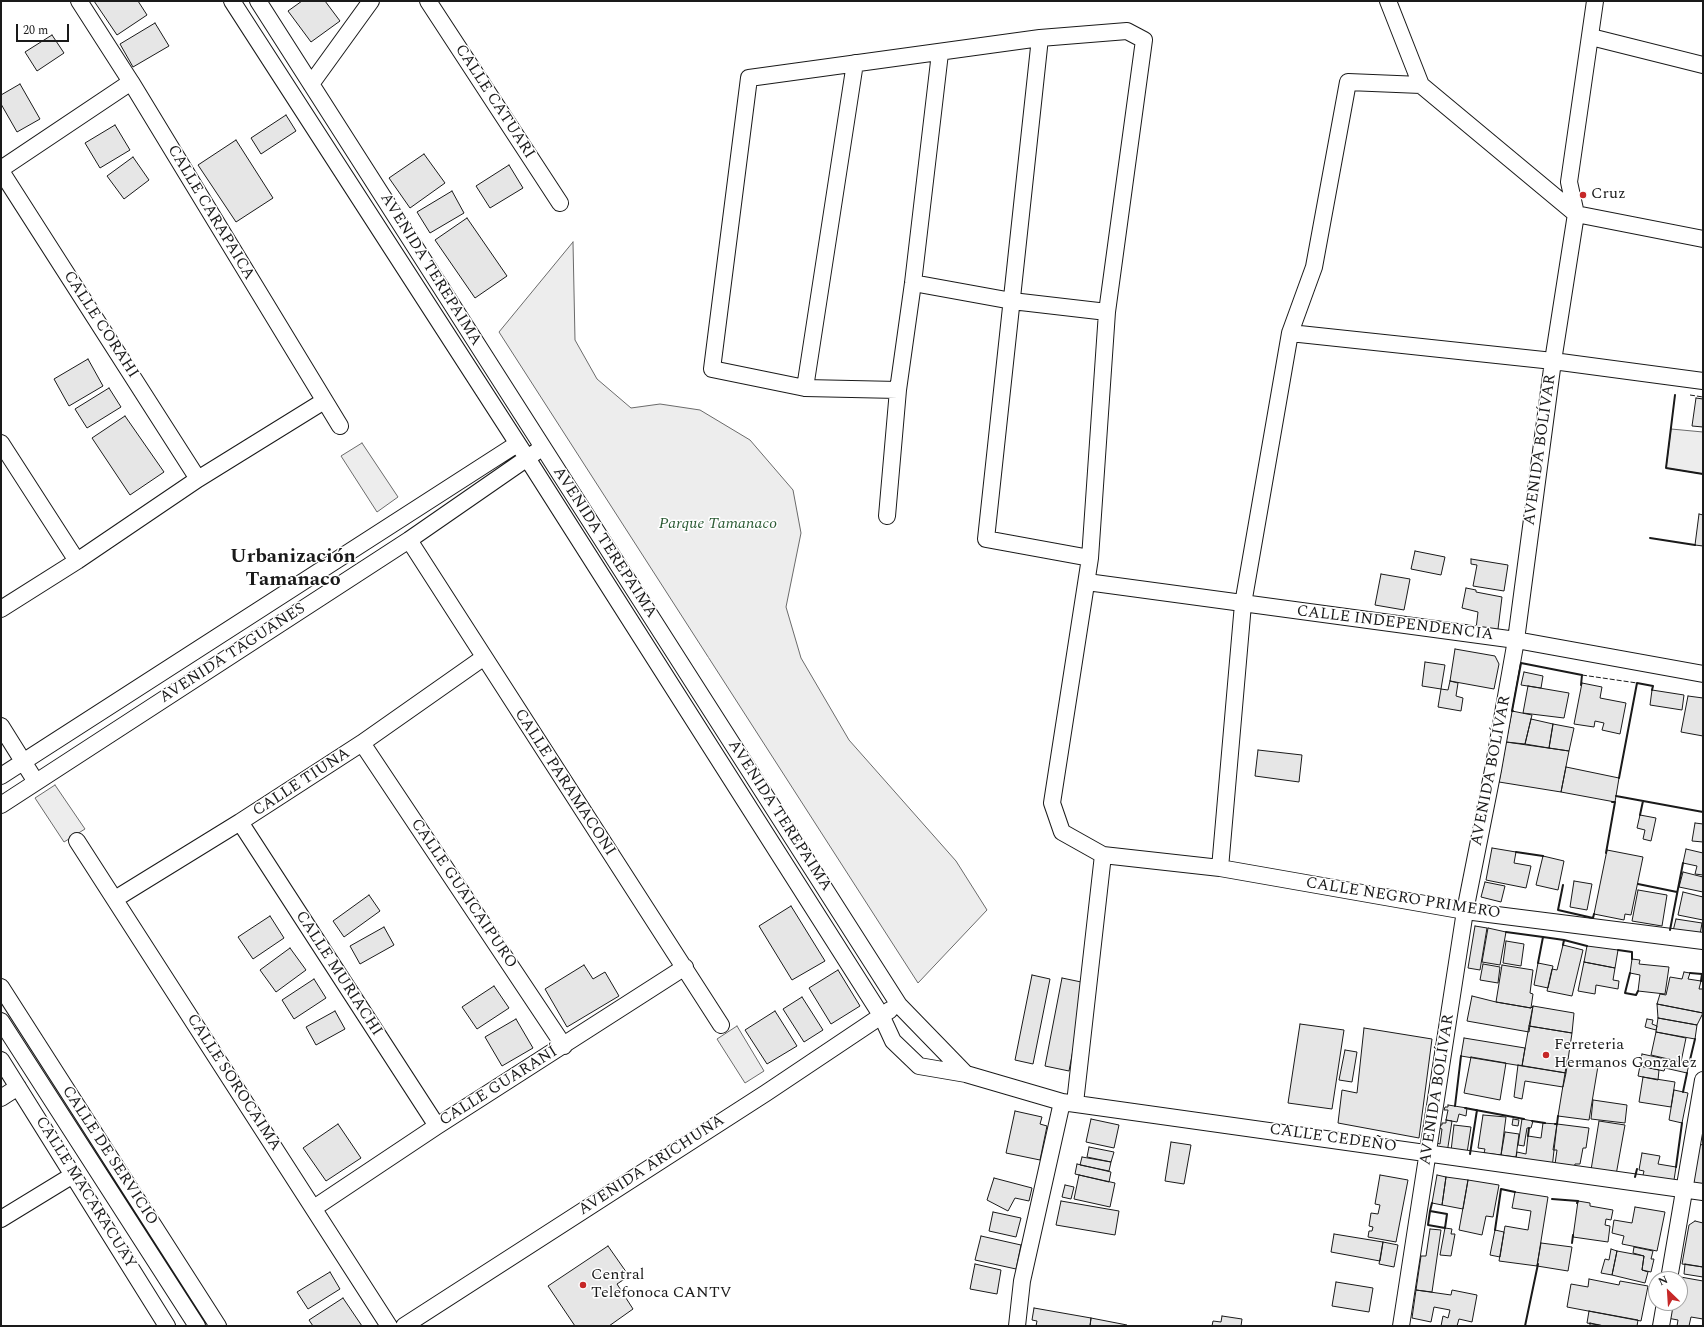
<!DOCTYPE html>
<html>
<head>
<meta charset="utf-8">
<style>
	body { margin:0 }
	#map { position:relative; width:1704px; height:1327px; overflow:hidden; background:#fff; font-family:Spectral,serif }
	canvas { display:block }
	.frame { position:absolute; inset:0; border:2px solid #1a1a1a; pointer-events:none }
	.north { position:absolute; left:1648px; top:1271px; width:40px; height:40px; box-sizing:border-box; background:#fff; border:1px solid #a3a3a3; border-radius:50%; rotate:335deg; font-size:11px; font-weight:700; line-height:16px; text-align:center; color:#1a1a1a }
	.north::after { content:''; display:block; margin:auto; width:14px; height:18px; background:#c62828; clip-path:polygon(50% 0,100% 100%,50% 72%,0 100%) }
	.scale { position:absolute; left:16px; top:24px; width:53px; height:18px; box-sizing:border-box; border:2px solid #1a1a1a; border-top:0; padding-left:5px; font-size:12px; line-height:14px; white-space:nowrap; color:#1a1a1a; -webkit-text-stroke:3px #fff; paint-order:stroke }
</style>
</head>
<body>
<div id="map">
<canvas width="1704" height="1327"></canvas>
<div class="frame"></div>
<div class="north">N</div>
<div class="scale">20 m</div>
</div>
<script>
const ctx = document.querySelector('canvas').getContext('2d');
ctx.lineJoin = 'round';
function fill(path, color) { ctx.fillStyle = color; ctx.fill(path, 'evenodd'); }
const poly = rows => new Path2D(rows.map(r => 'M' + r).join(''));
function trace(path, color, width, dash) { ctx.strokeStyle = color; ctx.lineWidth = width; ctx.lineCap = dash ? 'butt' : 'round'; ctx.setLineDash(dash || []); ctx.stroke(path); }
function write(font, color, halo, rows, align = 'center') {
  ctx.font = font + ' Spectral,serif'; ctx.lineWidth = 3; ctx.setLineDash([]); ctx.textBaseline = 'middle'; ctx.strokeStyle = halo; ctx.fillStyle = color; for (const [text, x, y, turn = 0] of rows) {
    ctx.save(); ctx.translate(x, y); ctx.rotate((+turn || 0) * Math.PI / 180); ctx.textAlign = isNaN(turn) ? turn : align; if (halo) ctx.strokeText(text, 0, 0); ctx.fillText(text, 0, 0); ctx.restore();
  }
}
const built = poly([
	[573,242,575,340,597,379,631,408,660,404,700,410,750,440,793,490,801,533,786,607,801,658,849,740,956,861,987,910,918,983,499,332,573,242],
	[1671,429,1703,432,1703,474,1666,468,1671,429],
	[362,443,398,497,377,512,341,456,362,443],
	[55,785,85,829,64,842,35,798,55,785],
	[737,1026,764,1071,745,1083,717,1039,737,1026]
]);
const building = poly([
	[94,1,138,1,147,15,117,35,94,1],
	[302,1,325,1,340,21,311,42,288,11,302,1],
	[155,23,169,46,133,67,120,44,155,23],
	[52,35,64,53,37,71,25,52,52,35],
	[20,84,40,119,17,132,1,104,1,95,20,84],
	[286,115,296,131,261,154,251,138,286,115],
	[115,125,130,150,100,168,85,143,115,125],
	[236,140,273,198,236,222,198,165,236,140],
	[424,154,445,183,410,208,389,178,424,154],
	[133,157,149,180,124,199,107,176,133,157],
	[509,165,523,188,490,208,476,186,509,165],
	[452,191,464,213,430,233,417,212,452,191],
	[467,218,507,276,475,298,435,240,467,218],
	[88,359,103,386,69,406,54,379,88,359],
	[109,388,121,407,87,428,75,409,109,388],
	[1696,398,1703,399,1703,427,1692,426,1696,398],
	[125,416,164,472,130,495,92,438,125,416],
	[1699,514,1703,515,1703,546,1695,545,1699,514],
	[1415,551,1445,557,1441,575,1411,569,1415,551],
	[1471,559,1508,565,1504,591,1473,586,1477,565,1471,564,1471,559],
	[1381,574,1410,579,1404,610,1375,605,1381,574],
	[1466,588,1476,590,1476,592,1502,597,1498,629,1493,633,1476,629,1478,612,1462,608,1466,588],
	[1455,649,1495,656,1499,664,1494,689,1450,681,1455,649],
	[1425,662,1445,665,1441,689,1422,686,1425,662],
	[1524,672,1543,676,1541,688,1521,685,1524,672],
	[1450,681,1458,683,1456,696,1463,698,1461,711,1438,707,1441,689,1448,690,1450,681],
	[1582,683,1602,687,1600,698,1626,703,1620,734,1602,730,1604,723,1595,721,1594,727,1574,724,1582,683],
	[1528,686,1569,693,1564,718,1523,713,1528,686],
	[1652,690,1684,695,1682,710,1650,705,1652,690],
	[1688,696,1703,698,1703,736,1681,732,1688,696],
	[1512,711,1532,715,1525,744,1506,742,1512,711],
	[1531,719,1553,724,1549,748,1525,744,1531,719],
	[1553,724,1574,728,1569,751,1549,748,1553,724],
	[1506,742,1569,751,1561,792,1499,782,1506,742],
	[1258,750,1302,755,1299,782,1255,776,1258,750],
	[1566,767,1619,778,1615,802,1561,792,1566,767],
	[1640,815,1656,818,1651,841,1643,839,1645,830,1637,828,1640,815],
	[1695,823,1703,824,1703,842,1692,841,1695,823],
	[1492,848,1516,852,1514,863,1531,866,1526,888,1486,880,1492,848],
	[1686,849,1703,853,1703,875,1695,874,1697,866,1683,863,1686,849],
	[1607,850,1643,857,1631,915,1625,914,1624,920,1594,914,1607,850],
	[1543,856,1564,861,1558,890,1536,885,1543,856],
	[1683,872,1703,877,1703,892,1679,887,1683,872],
	[1574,881,1592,884,1587,910,1570,907,1574,881],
	[1485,882,1505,886,1501,902,1481,897,1485,882],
	[1638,890,1667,895,1662,926,1632,921,1638,890],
	[1683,892,1703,897,1703,920,1678,915,1683,892],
	[369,895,380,911,344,937,333,921,369,895],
	[791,906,825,961,792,980,759,926,791,906],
	[270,916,284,938,253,959,238,937,270,916],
	[1676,919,1702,923,1700,935,1673,931,1676,919],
	[1475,926,1487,928,1480,970,1468,968,1475,926],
	[384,927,394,945,360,964,350,946,384,927],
	[1488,928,1506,932,1500,965,1482,962,1488,928],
	[1506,941,1524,944,1521,966,1503,963,1506,941],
	[1563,945,1583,950,1572,996,1547,991,1552,969,1557,970,1563,945],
	[1587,946,1618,950,1615,968,1584,962,1587,946],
	[290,948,306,970,276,992,260,970,290,948],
	[1632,959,1640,960,1639,964,1669,967,1665,994,1638,991,1640,975,1630,973,1632,959],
	[1584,962,1615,968,1613,980,1619,981,1618,989,1596,985,1595,994,1578,991,1584,962],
	[1538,963,1553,966,1548,988,1534,985,1538,963],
	[1483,964,1500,967,1498,983,1480,980,1483,964],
	[584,965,593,979,605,972,619,996,567,1027,545,989,584,965],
	[1502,965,1533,970,1530,993,1533,994,1531,1008,1496,1002,1502,965],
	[838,970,860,1006,831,1024,809,988,838,970],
	[1684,972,1690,973,1688,979,1701,981,1699,989,1703,989,1703,1013,1657,1004,1660,994,1666,995,1670,977,1682,979,1684,972],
	[1032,975,1050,979,1033,1064,1015,1060,1032,975],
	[1062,978,1086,983,1069,1071,1045,1066,1062,978],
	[314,979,326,998,294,1019,282,1000,314,979],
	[494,986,509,1008,477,1029,462,1007,494,986],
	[1472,996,1496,1002,1531,1008,1533,1006,1529,1032,1467,1021,1472,996],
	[802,997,823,1030,804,1042,783,1009,802,997],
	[1657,1004,1703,1013,1697,1025,1658,1018,1657,1004],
	[1533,1006,1574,1013,1572,1033,1529,1026,1533,1006],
	[335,1011,345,1029,316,1045,306,1027,335,1011],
	[775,1011,797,1046,767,1064,745,1030,775,1011],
	[1658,1018,1697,1025,1695,1039,1656,1032,1658,1018],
	[516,1019,533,1048,502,1066,485,1037,516,1019],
	[1647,1019,1653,1020,1652,1024,1657,1026,1656,1030,1645,1027,1647,1019],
	[1300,1024,1344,1030,1332,1109,1288,1103,1300,1024],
	[1529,1026,1572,1033,1566,1073,1522,1066,1529,1026],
	[1364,1028,1432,1039,1419,1138,1338,1123,1342,1090,1357,1093,1364,1028],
	[1656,1032,1686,1038,1681,1062,1651,1055,1656,1032],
	[1464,1038,1525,1048,1522,1066,1461,1056,1464,1038],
	[1345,1050,1357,1052,1352,1082,1339,1080,1345,1050],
	[1642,1054,1689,1064,1687,1073,1665,1068,1664,1071,1640,1066,1642,1054],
	[1471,1057,1506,1063,1500,1100,1464,1093,1471,1057],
	[1567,1061,1598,1066,1589,1120,1558,1116,1567,1061],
	[1518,1065,1566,1073,1563,1087,1525,1081,1522,1099,1514,1097,1518,1065],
	[1640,1066,1659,1070,1658,1080,1638,1076,1640,1066],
	[1643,1077,1675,1082,1671,1107,1639,1102,1643,1077],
	[1674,1090,1688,1093,1682,1123,1669,1120,1674,1090],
	[1593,1100,1627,1105,1625,1123,1591,1119,1593,1100],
	[1448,1105,1467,1108,1466,1116,1459,1114,1457,1122,1446,1120,1448,1110,1444,1110,1445,1107,1448,1107,1448,1105],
	[1015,1111,1042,1117,1040,1124,1047,1126,1040,1160,1006,1153,1015,1111],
	[1483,1115,1506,1117,1501,1155,1484,1153,1485,1149,1478,1148,1483,1115],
	[1091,1119,1119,1125,1114,1148,1086,1142,1091,1119],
	[1513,1119,1519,1120,1518,1126,1512,1125,1513,1119],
	[1522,1119,1533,1121,1531,1128,1527,1128,1524,1146,1518,1145,1522,1119],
	[1446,1120,1452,1121,1447,1153,1436,1149,1437,1143,1440,1144,1442,1129,1438,1128,1439,1125,1442,1125,1442,1123,1446,1123,1446,1120],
	[1599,1121,1625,1125,1616,1175,1591,1170,1599,1121],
	[1543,1123,1557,1124,1552,1168,1515,1163,1517,1152,1526,1154,1528,1136,1541,1138,1543,1123],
	[338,1124,361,1158,326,1181,303,1148,338,1124],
	[1557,1124,1589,1128,1586,1148,1583,1148,1580,1164,1575,1164,1574,1167,1555,1164,1557,1150,1553,1150,1557,1124],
	[1454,1125,1471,1127,1467,1153,1451,1151,1454,1125],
	[1505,1132,1519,1134,1516,1157,1501,1155,1505,1132],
	[1171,1142,1191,1145,1184,1184,1165,1181,1171,1142],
	[1698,1144,1703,1145,1703,1187,1690,1185,1698,1144],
	[1089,1147,1114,1152,1111,1162,1087,1157,1089,1147],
	[1642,1153,1660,1156,1658,1164,1676,1167,1674,1180,1642,1179,1644,1171,1639,1170,1642,1153],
	[1082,1157,1111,1162,1109,1171,1080,1165,1082,1157],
	[1077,1164,1111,1172,1109,1182,1075,1174,1077,1164],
	[1079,1175,1115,1183,1110,1207,1074,1199,1079,1175],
	[1380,1175,1408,1180,1396,1242,1368,1237,1369,1231,1372,1231,1373,1227,1369,1226,1371,1213,1378,1214,1380,1205,1375,1204,1380,1175],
	[1437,1175,1446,1177,1442,1205,1432,1203,1437,1175],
	[1446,1177,1468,1180,1463,1209,1442,1205,1446,1177],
	[994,1178,1032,1188,1029,1201,1015,1198,1008,1211,987,1200,994,1178],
	[1468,1180,1499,1185,1493,1217,1486,1216,1482,1235,1459,1230,1468,1180],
	[1065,1185,1074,1187,1071,1199,1062,1197,1065,1185],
	[1515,1192,1548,1197,1537,1266,1499,1261,1505,1226,1528,1230,1531,1211,1512,1208,1515,1192],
	[1061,1201,1119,1211,1115,1235,1056,1225,1061,1201],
	[1578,1201,1590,1203,1590,1206,1613,1210,1611,1220,1606,1219,1605,1225,1610,1226,1608,1242,1573,1237,1578,1201],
	[1635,1207,1665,1212,1657,1251,1622,1244,1624,1236,1612,1233,1614,1220,1632,1223,1635,1207],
	[993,1212,1021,1218,1016,1237,989,1231,993,1212],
	[1695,1221,1703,1223,1703,1267,1682,1264,1689,1225,1695,1221],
	[1445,1228,1452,1229,1451,1234,1455,1234,1451,1256,1440,1255,1445,1228],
	[1430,1229,1441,1230,1432,1292,1416,1290,1421,1256,1426,1256,1430,1229],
	[1495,1230,1504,1232,1500,1257,1490,1255,1495,1230],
	[1334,1234,1383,1242,1380,1261,1331,1252,1334,1234],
	[981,1236,1021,1245,1016,1269,975,1260,981,1236],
	[1383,1242,1398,1245,1394,1267,1379,1264,1383,1242],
	[1541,1243,1572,1247,1568,1271,1537,1266,1541,1243],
	[608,1246,629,1276,617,1284,633,1309,609,1326,575,1326,548,1286,608,1246],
	[1634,1247,1653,1251,1651,1259,1654,1259,1651,1272,1642,1270,1644,1256,1633,1253,1634,1247],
	[1611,1249,1617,1251,1612,1275,1601,1273,1605,1259,1609,1260,1611,1249],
	[1617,1251,1644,1256,1642,1270,1648,1272,1645,1283,1612,1275,1617,1251],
	[975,1264,1001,1270,997,1294,970,1289,975,1264],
	[1685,1264,1703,1267,1703,1277,1684,1274,1685,1264],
	[330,1272,340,1289,308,1309,297,1292,330,1272],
	[1675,1276,1703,1281,1703,1319,1691,1317,1689,1326,1677,1326,1678,1320,1667,1318,1670,1303,1680,1303,1680,1279,1674,1279,1675,1276],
	[1589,1279,1619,1285,1620,1281,1648,1286,1641,1321,1567,1307,1571,1284,1588,1287,1589,1279],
	[1336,1282,1373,1288,1369,1312,1332,1306,1336,1282],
	[1416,1290,1451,1295,1452,1290,1477,1295,1472,1322,1459,1319,1457,1326,1441,1326,1443,1316,1448,1318,1450,1310,1434,1307,1431,1322,1412,1318,1416,1290],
	[343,1298,362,1326,313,1326,309,1320,343,1298],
	[1034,1308,1091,1318,1090,1326,1036,1326,1037,1321,1032,1320,1034,1308],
	[1589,1311,1638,1320,1637,1326,1604,1326,1587,1323,1589,1311],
	[1222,1316,1242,1319,1241,1326,1212,1326,1213,1321,1221,1322,1222,1316],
	[1091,1318,1127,1325,1127,1326,1090,1326,1091,1318],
	[1590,1323,1604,1326,1590,1326,1590,1323]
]);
const minor = poly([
	[79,1,131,82,340,426],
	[232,1,527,458,881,1015,893,1041,919,1066,966,1074,1062,1102,1703,1192],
	[258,1,899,1005,966,1074],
	[428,1,560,203],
	[1388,1,1421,85],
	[1591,37,1703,65],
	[1040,38,986,539,1090,558],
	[311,84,371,1],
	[1,169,131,82],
	[1,171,198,479],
	[913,283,1012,301,1107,312],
	[1290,333,1553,361,1703,381],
	[805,388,855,63],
	[898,390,913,283,940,53],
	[1,443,77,561],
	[887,516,898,390,805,388,712,369,749,78,1040,38,1127,31,1144,40,1107,312,1090,558,1052,803,1062,832,1103,855,1220,868,1465,911,1703,941],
	[409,540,721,1025],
	[1087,582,1516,640,1703,674],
	[1,609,77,561,198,479,324,401],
	[1,726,36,782],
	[362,743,564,1046],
	[1,776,517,444],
	[1,805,409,540,536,452],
	[240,822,437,1126],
	[77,841,389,1326],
	[1220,868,1243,604,1290,333,1314,267,1348,82,1421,85,1576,214,1703,239],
	[115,899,240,822,362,743,483,658],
	[1,987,218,1326],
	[1,1021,197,1326],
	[1,1060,167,1326],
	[1,1098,18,1087],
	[1075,1103,1103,855],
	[314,1208,437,1126,685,967],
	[1,1219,73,1175],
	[1669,1279,1703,1080],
	[404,1326,766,1093,890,1010],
	[1017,1326,1022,1281,1062,1102],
	[1401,1326,1465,911,1493,770,1516,640,1553,361,1576,214,1569,182,1595,1],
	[1661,1326,1665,1303]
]);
const fence = poly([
	[1690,395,1703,397],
	[1582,675,1637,683]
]);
const wall = poly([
	[1675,395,1666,468,1703,474],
	[1650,538,1695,545],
	[1513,711,1512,711,1521,663,1582,675,1581,685],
	[1619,778,1637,683,1653,686,1652,690],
	[1616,796,1703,812],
	[1640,815,1643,801],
	[1516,852,1543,856],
	[1606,853,1615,802,1612,802],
	[1638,884,1677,892],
	[1563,885,1558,910,1593,918,1594,914],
	[1670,930,1683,863],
	[1506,932,1543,937,1538,963],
	[1543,937,1564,940,1563,945],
	[1564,940,1587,946],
	[1618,950,1632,952,1632,959],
	[1630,973,1625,993,1636,995,1638,991],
	[1690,973,1702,974,1701,981],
	[1689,1064,1695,1039],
	[1683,1092,1687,1073],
	[1455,1106,1461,1056],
	[1465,1108,1524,1119],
	[1532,1121,1545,1123],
	[1555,1124,1557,1124,1558,1116],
	[1528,1136,1529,1128],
	[1470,1154,1477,1110],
	[1676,1167,1682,1123],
	[1635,1177,1637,1169],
	[1552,1199,1578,1201,1577,1203],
	[1430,1211,1428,1225,1445,1228,1447,1214,1430,1211,1432,1203],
	[1495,1230,1501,1189,1515,1192],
	[1572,1243,1573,1235],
	[1525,1326,1538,1264]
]);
const markers = [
	[1583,195,4,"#c62828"],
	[1546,1055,4,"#c62828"],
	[583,1285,4,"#c62828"]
];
const streetNames = [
	["CALLE CATUARI",494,102,57],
	["CALLE CARAPAICA",210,213,59],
	["AVENIDA TEREPAIMA",430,270,58],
	["CALLE CORAHI",100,325,57],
	["AVENIDA BOLÍVAR",1541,450,-82],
	["AVENIDA TEREPAIMA",604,543,57],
	["CALLE INDEPENDENCIA",1395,624,7],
	["AVENIDA TAGUANES",233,654,-33],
	["AVENIDA BOLÍVAR",1492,771,-79],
	["CALLE TIUNA",302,783,-33],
	["CALLE PARAMACONI",564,783,57],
	["AVENIDA TEREPAIMA",779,816,57],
	["CALLE GUAICAIPURO",463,894,56],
	["CALLE NEGRO PRIMERO",1403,899,9],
	["CALLE MURIACHI",338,974,57],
	["CALLE SOROCAIMA",233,1083,57],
	["CALLE GUARANÍ",499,1087,-32],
	["AVENIDA BOLÍVAR",1438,1090,-81],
	["CALLE CEDEÑO",1333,1139,8],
	["CALLE DE SERVICIO",109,1156,57],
	["AVENIDA ARICHUNA",652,1166,-33],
	["CALLE MACARACUAY",85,1193,58]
];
const poiNames = [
	["Cruz",1591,195],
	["Ferreteria",1554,1046],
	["Hermanos Gonzalez",1554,1064],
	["Central",591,1276],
	["Telefonoca CANTV",591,1294]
];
const parkNames = [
	["Parque Tamanaco",718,525]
];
const districtNames = [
	["Urbanización",293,558],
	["Tamanaco",293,581]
];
fill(built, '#ededed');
trace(built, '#6a6a6a', 1);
fill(building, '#e6e6e6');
trace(building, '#1a1a1a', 1);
trace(minor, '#1a1a1a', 18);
trace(minor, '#fff', 16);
trace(fence, '#1a1a1a', 1, [5, 2]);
trace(wall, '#1a1a1a', 2);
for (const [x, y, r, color] of markers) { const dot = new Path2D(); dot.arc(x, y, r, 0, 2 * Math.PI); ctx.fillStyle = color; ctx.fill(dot); trace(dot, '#fff', 1.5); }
write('16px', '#1a1a1a', '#fff', streetNames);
write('16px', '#1a1a1a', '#fff', poiNames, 'left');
write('italic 16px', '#2b5a34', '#fff', parkNames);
write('bold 20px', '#1a1a1a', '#fff', districtNames);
</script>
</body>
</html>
